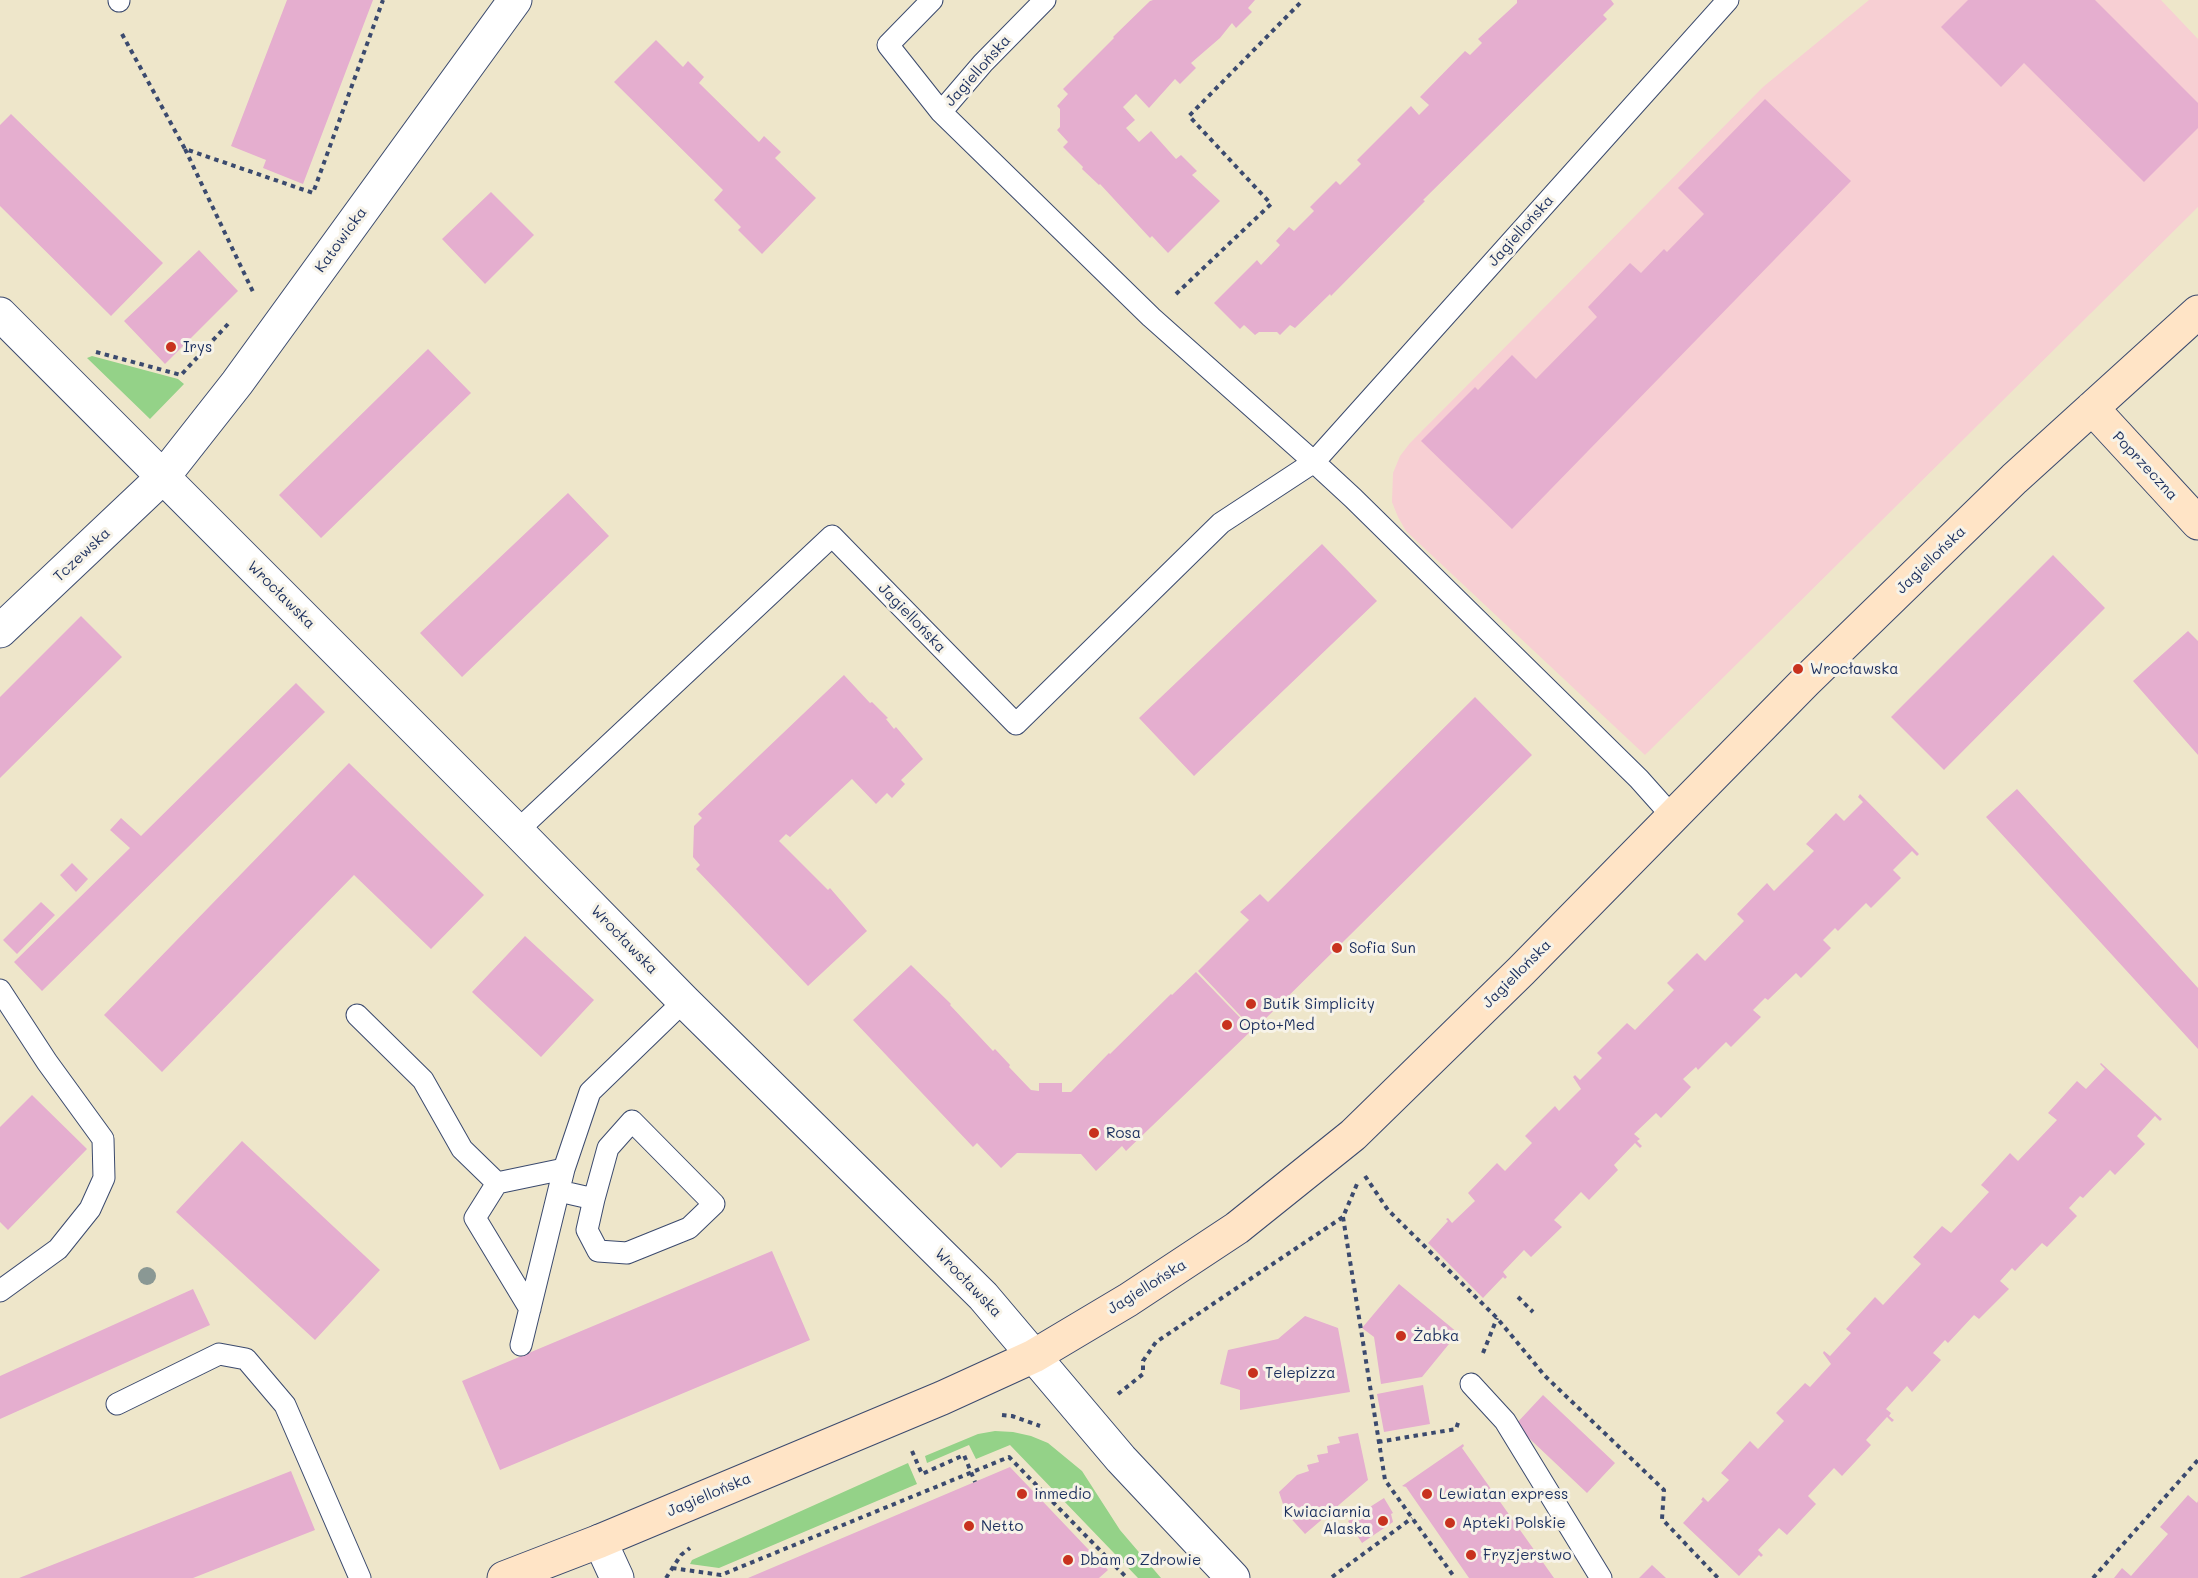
<!DOCTYPE html>
<html>
<head>
<meta charset="utf-8">
<style>
	body { margin:0 }
	canvas { display:block; background:#eee6ca }
</style>
</head>
<body>
<canvas width="2198" height="1578"></canvas>
<script>
const ctx = document.querySelector('canvas').getContext('2d');
ctx.lineJoin = 'round';
function fill(path, color) { ctx.fillStyle = color; ctx.fill(path, 'evenodd'); }
const poly = rows => new Path2D(rows.map(r => 'M' + r).join(''));
function trace(path, color, width, dash) { ctx.strokeStyle = color; ctx.lineWidth = width; ctx.lineCap = dash ? 'butt' : 'round'; ctx.setLineDash(dash || []); ctx.stroke(path); }
function write(font, color, halo, rows, align = 'center') {
  ctx.font = font + ' Mali,sans-serif'; ctx.lineWidth = 6; ctx.setLineDash([]); ctx.textBaseline = 'middle'; ctx.strokeStyle = halo; ctx.fillStyle = color; for (const [text, x, y, turn = 0] of rows) {
    ctx.save(); ctx.translate(x, y); ctx.rotate((+turn || 0) * Math.PI / 180); ctx.textAlign = isNaN(turn) ? turn : align; if (halo) ctx.strokeText(text, 0, 0); ctx.fillText(text, 0, 0); ctx.restore();
  }
}
const built = poly([
	[1869,0,2161,0,2198,39,2198,207,1645,755,1406,531,1398,517,1392,502,1393,473,1400,456,1410,443,1763,87]
]);
const green = poly([
	[92,356,178,379,184,384,150,419,87,358],
	[995,1431,1013,1432,1031,1436,1048,1443,1082,1471,1120,1530,1161,1578,1138,1578,1010,1445,976,1459,969,1445,927,1463,925,1456,978,1434],
	[908,1463,917,1484,719,1568,690,1564,692,1560]
]);
const building = poly([
	[287,0,373,0,303,184,263,168,266,160,231,146],
	[1153,0,1255,0,1248,8,1252,12,1236,28,1232,23,1220,38,1191,63,1196,68,1180,84,1175,79,1149,108,1136,94,1123,107,1135,120,1126,128,1139,142,1151,131,1176,159,1181,155,1197,171,1192,175,1220,201,1168,253,1152,236,1150,238,1100,184,1099,185,1082,169,1083,167,1063,147,1068,142,1057,130,1060,127,1060,109,1057,106,1068,94,1063,89,1114,38,1113,37,1150,1],
	[1517,0,1611,0,1614,4,1603,15,1607,19,1423,200,1425,201,1331,296,1330,294,1295,328,1290,325,1280,335,1277,332,1259,332,1255,335,1244,325,1240,329,1214,303,1257,260,1261,265,1280,245,1276,241,1289,227,1294,231,1314,211,1310,207,1336,181,1340,185,1361,164,1357,160,1411,106,1419,115,1429,105,1420,97,1465,51,1470,55,1482,43,1478,39,1517,3],
	[1968,0,2095,0,2198,103,2198,128,2144,182,2024,63,2001,87,1941,27],
	[656,40,683,67,688,61,704,77,699,83,759,142,764,136,781,152,775,158,816,198,762,254,738,230,741,227,714,200,723,190,614,82],
	[1765,99,1851,181,1512,529,1421,441,1475,387,1478,390,1512,355,1536,379,1597,317,1588,307,1630,263,1641,273,1664,249,1667,252,1704,214,1678,188],
	[11,114,163,263,111,316,0,206,0,125],
	[491,192,534,235,485,284,442,239],
	[199,250,238,291,165,364,124,321],
	[428,349,471,393,321,538,279,495],
	[568,493,609,536,462,677,420,633],
	[1322,544,1377,601,1194,776,1139,718],
	[2053,555,2105,608,1944,770,1891,717],
	[81,616,122,657,0,778,0,697],
	[2188,631,2198,641,2198,755,2133,681],
	[844,675,870,703,872,702,888,718,886,719,894,729,896,727,923,759,901,780,905,784,892,798,887,793,876,804,852,779,790,837,786,834,779,841,828,890,830,888,867,931,808,986,696,869,700,865,693,857,694,826,702,818,698,814],
	[296,683,325,712,42,991,14,962,130,848,110,830,121,818,141,836],
	[1475,697,1532,755,1254,1030,1198,971,1249,920,1240,912,1260,894,1268,902],
	[349,763,484,895,431,949,354,875,162,1072,104,1015],
	[2017,789,2198,988,2198,1049,1986,817],
	[1860,794,1919,854,1917,856,1912,851,1893,870,1901,878,1871,908,1866,903,1838,931,1835,928,1823,940,1831,948,1801,978,1796,973,1768,1000,1765,998,1753,1010,1761,1017,1731,1047,1726,1042,1698,1070,1696,1067,1683,1079,1691,1087,1661,1118,1656,1113,1634,1134,1640,1139,1637,1141,1642,1146,1640,1148,1635,1143,1614,1165,1618,1170,1589,1200,1581,1192,1554,1220,1562,1227,1531,1257,1524,1250,1503,1272,1507,1277,1505,1279,1503,1277,1483,1298,1428,1243,1448,1221,1446,1219,1448,1218,1452,1223,1475,1201,1468,1193,1497,1163,1505,1171,1532,1143,1525,1136,1555,1106,1559,1111,1581,1089,1573,1077,1575,1075,1580,1080,1602,1058,1597,1053,1627,1023,1635,1030,1674,990,1667,983,1697,953,1705,961,1744,921,1737,914,1767,883,1774,891,1814,851,1806,844,1836,813,1844,821,1863,802,1858,797],
	[72,863,88,879,76,892,60,875],
	[41,902,55,915,17,954,3,940],
	[525,936,594,1000,541,1057,472,992],
	[911,965,951,1004,950,1005,993,1051,995,1049,1010,1065,1009,1067,1031,1090,1039,1091,1039,1083,1062,1083,1062,1092,1071,1092,1109,1053,1110,1054,1171,994,1172,995,1196,972,1252,1030,1126,1151,1122,1146,1096,1171,1081,1154,1017,1153,1001,1168,977,1143,973,1147,853,1020],
	[2101,1063,2162,1119,2160,1121,2155,1116,2137,1136,2145,1144,2115,1175,2110,1170,2083,1198,2080,1196,2069,1208,2077,1216,2047,1247,2042,1243,2015,1271,2012,1268,2000,1281,2009,1289,1979,1319,1974,1315,1948,1343,1945,1340,1933,1353,1941,1360,1912,1392,1907,1386,1886,1409,1891,1413,1889,1416,1894,1420,1892,1422,1887,1417,1866,1440,1871,1445,1842,1476,1834,1468,1808,1496,1816,1504,1787,1535,1779,1528,1758,1550,1763,1555,1761,1557,1759,1555,1739,1576,1683,1523,1703,1501,1701,1500,1703,1497,1708,1502,1729,1480,1721,1473,1750,1441,1758,1449,1784,1421,1776,1413,1805,1383,1810,1387,1831,1364,1823,1353,1824,1351,1830,1356,1851,1333,1846,1329,1875,1297,1883,1305,1921,1264,1913,1257,1942,1226,1951,1233,1989,1192,1981,1185,2010,1153,2018,1161,2057,1120,2048,1113,2077,1081,2086,1089,2105,1069,2100,1064],
	[32,1095,87,1149,8,1230,0,1222,0,1127],
	[242,1141,380,1270,315,1340,176,1212],
	[772,1251,810,1340,500,1470,462,1381],
	[1399,1284,1458,1333,1422,1377,1381,1384,1374,1337,1362,1328],
	[193,1289,210,1325,0,1419,0,1376],
	[1305,1316,1338,1328,1350,1392,1240,1410,1240,1390,1220,1384,1228,1350,1278,1339],
	[1423,1385,1430,1424,1384,1432,1377,1394],
	[1543,1395,1615,1463,1587,1493,1515,1425],
	[1358,1433,1368,1480,1305,1534,1286,1513,1279,1492,1297,1475,1309,1471,1307,1465,1319,1462,1317,1455,1328,1453,1327,1446,1340,1443,1338,1437],
	[1463,1444,1464,1446,1462,1448,1554,1578,1469,1578,1406,1487,1402,1486],
	[1010,1467,1108,1570,1099,1578,748,1578],
	[291,1471,315,1530,193,1578,19,1578],
	[2188,1495,2197,1503,2198,1501,2198,1578,2114,1578,2122,1568,2131,1576,2168,1534,2160,1527],
	[1384,1498,1393,1513,1391,1514,1393,1522,1362,1543,1348,1521],
	[1652,1565,1666,1578,1639,1578]
]);
const path = poly([
	[122,34,185,149,313,193,383,0],
	[185,149,254,294],
	[1176,294,1271,204,1189,116,1303,0],
	[96,352,181,375,228,324],
	[1365,1176,1388,1210,1497,1318,1545,1376,1664,1490,1662,1519,1718,1578],
	[1343,1217,1385,1480,1455,1578],
	[1518,1297,1533,1312],
	[1483,1353,1497,1318],
	[1118,1394,1143,1374,1143,1361,1156,1342,1343,1217,1357,1184],
	[1002,1415,1012,1416,1040,1426],
	[1378,1442,1456,1429,1459,1420],
	[912,1451,922,1474,964,1455,975,1482],
	[672,1568,721,1575,1009,1457,1127,1578],
	[1332,1577,1412,1518],
	[666,1578,681,1555,690,1548],
	[2093,1578,2198,1460]
]);
const lane = poly([
	[932,0,888,45,941,112,1151,317,1314,462,1728,0],
	[119,1,119,0],
	[941,112,983,63,1045,0],
	[517,831,832,536,1016,724,1221,523,1314,462,1353,498,1639,779,1672,816],
	[0,990,47,1062,103,1139,104,1178,90,1209,58,1249,0,1291],
	[357,1015,423,1080,462,1149,497,1183,564,1169],
	[632,1121,714,1204,689,1228,627,1253,598,1251,587,1230,594,1199,608,1148,632,1121],
	[497,1183,475,1218,530,1309],
	[559,1191,594,1199],
	[521,1345,564,1169,590,1092,684,1001],
	[1471,1384,1505,1421,1601,1578],
	[117,1404,219,1354,246,1359,285,1405,360,1578]
]);
const street = poly([
	[0,314,517,831,684,1001,983,1296,1121,1459,1233,1578],
	[0,631,163,477,237,383,515,0],
	[600,1541,617,1578]
]);
const secondary = poly([
	[2092,408,2198,523],
	[504,1578,600,1541,942,1398,1034,1356,1128,1300,1237,1228,1353,1135,1521,971,1805,682,2014,479,2198,312]
]);
const trees = [
	[147,1276]
];
const markers = [
	[171,347,6,"#c8321e"],
	[1798,669,6,"#c8321e"],
	[1337,948,6,"#c8321e"],
	[1251,1004,6,"#c8321e"],
	[1227,1025,6,"#c8321e"],
	[1094,1133,6,"#c8321e"],
	[1401,1336,6,"#c8321e"],
	[1253,1373,6,"#c8321e"],
	[1022,1494,6,"#c8321e"],
	[1427,1494,6,"#c8321e"],
	[1383,1521,6,"#c8321e"],
	[1450,1523,6,"#c8321e"],
	[969,1526,6,"#c8321e"],
	[1471,1555,6,"#c8321e"],
	[1068,1560,6,"#c8321e"]
];
const streetNames = [
	["Jagiellońska",978,71,-48],
	["Jagiellońska",1521,231,-48],
	["Katowicka",341,240,-54],
	["Poprzeczna",2145,466,47],
	["Tczewska",82,555,-43],
	["Jagiellońska",1931,560,-44],
	["Wrocławska",281,595,45],
	["Jagiellońska",912,618,46],
	["Wrocławska",624,940,46],
	["Jagiellońska",1517,974,-45],
	["Wrocławska",968,1283,46],
	["Jagiellońska",1147,1287,-32],
	["Jagiellońska",709,1495,-23]
];
const poiNames = [
	["Irys",183,347],
	["Wrocławska",1810,669],
	["Sofia Sun",1349,948],
	["Butik Simplicity",1263,1004],
	["Opto+Med",1239,1025],
	["Rosa",1106,1133],
	["Żabka",1413,1336],
	["Telepizza",1265,1373],
	["inmedio",1034,1494],
	["Lewiatan express",1439,1494],
	["Kwiaciarnia",1371,1512,"right"],
	["Alaska",1371,1529,"right"],
	["Apteki Polskie",1462,1523],
	["Netto",981,1526],
	["Fryzjerstwo",1483,1555],
	["Dbam o Zdrowie",1080,1560]
];
fill(built, '#f7cfd3');
fill(green, '#94d288');
fill(building, '#e5aecf');
trace(lane, '#3b4a6e', 23);
trace(street, '#3b4a6e', 35);
trace(secondary, '#3b4a6e', 35);
trace(path, '#3b4a6e', 4, [4.5, 4.5]);
trace(lane, '#fff', 21);
trace(street, '#fff', 33);
trace(secondary, '#ffe4c6', 33);
ctx.fillStyle = '#8a9894';
for (const [x, y] of trees) { ctx.beginPath(); ctx.arc(x, y, 9, 0, 2 * Math.PI); ctx.fill(); }
for (const [x, y, r, color] of markers) { const dot = new Path2D(); dot.arc(x, y, r, 0, 2 * Math.PI); ctx.fillStyle = color; ctx.fill(dot); trace(dot, '#f7f3e8', 2); }
write('15px', '#1b2f5e', '#f7f3e8', streetNames);
write('15px', '#1b2f5e', '#f7f3e8', poiNames, 'left');
</script>
</body>
</html>
